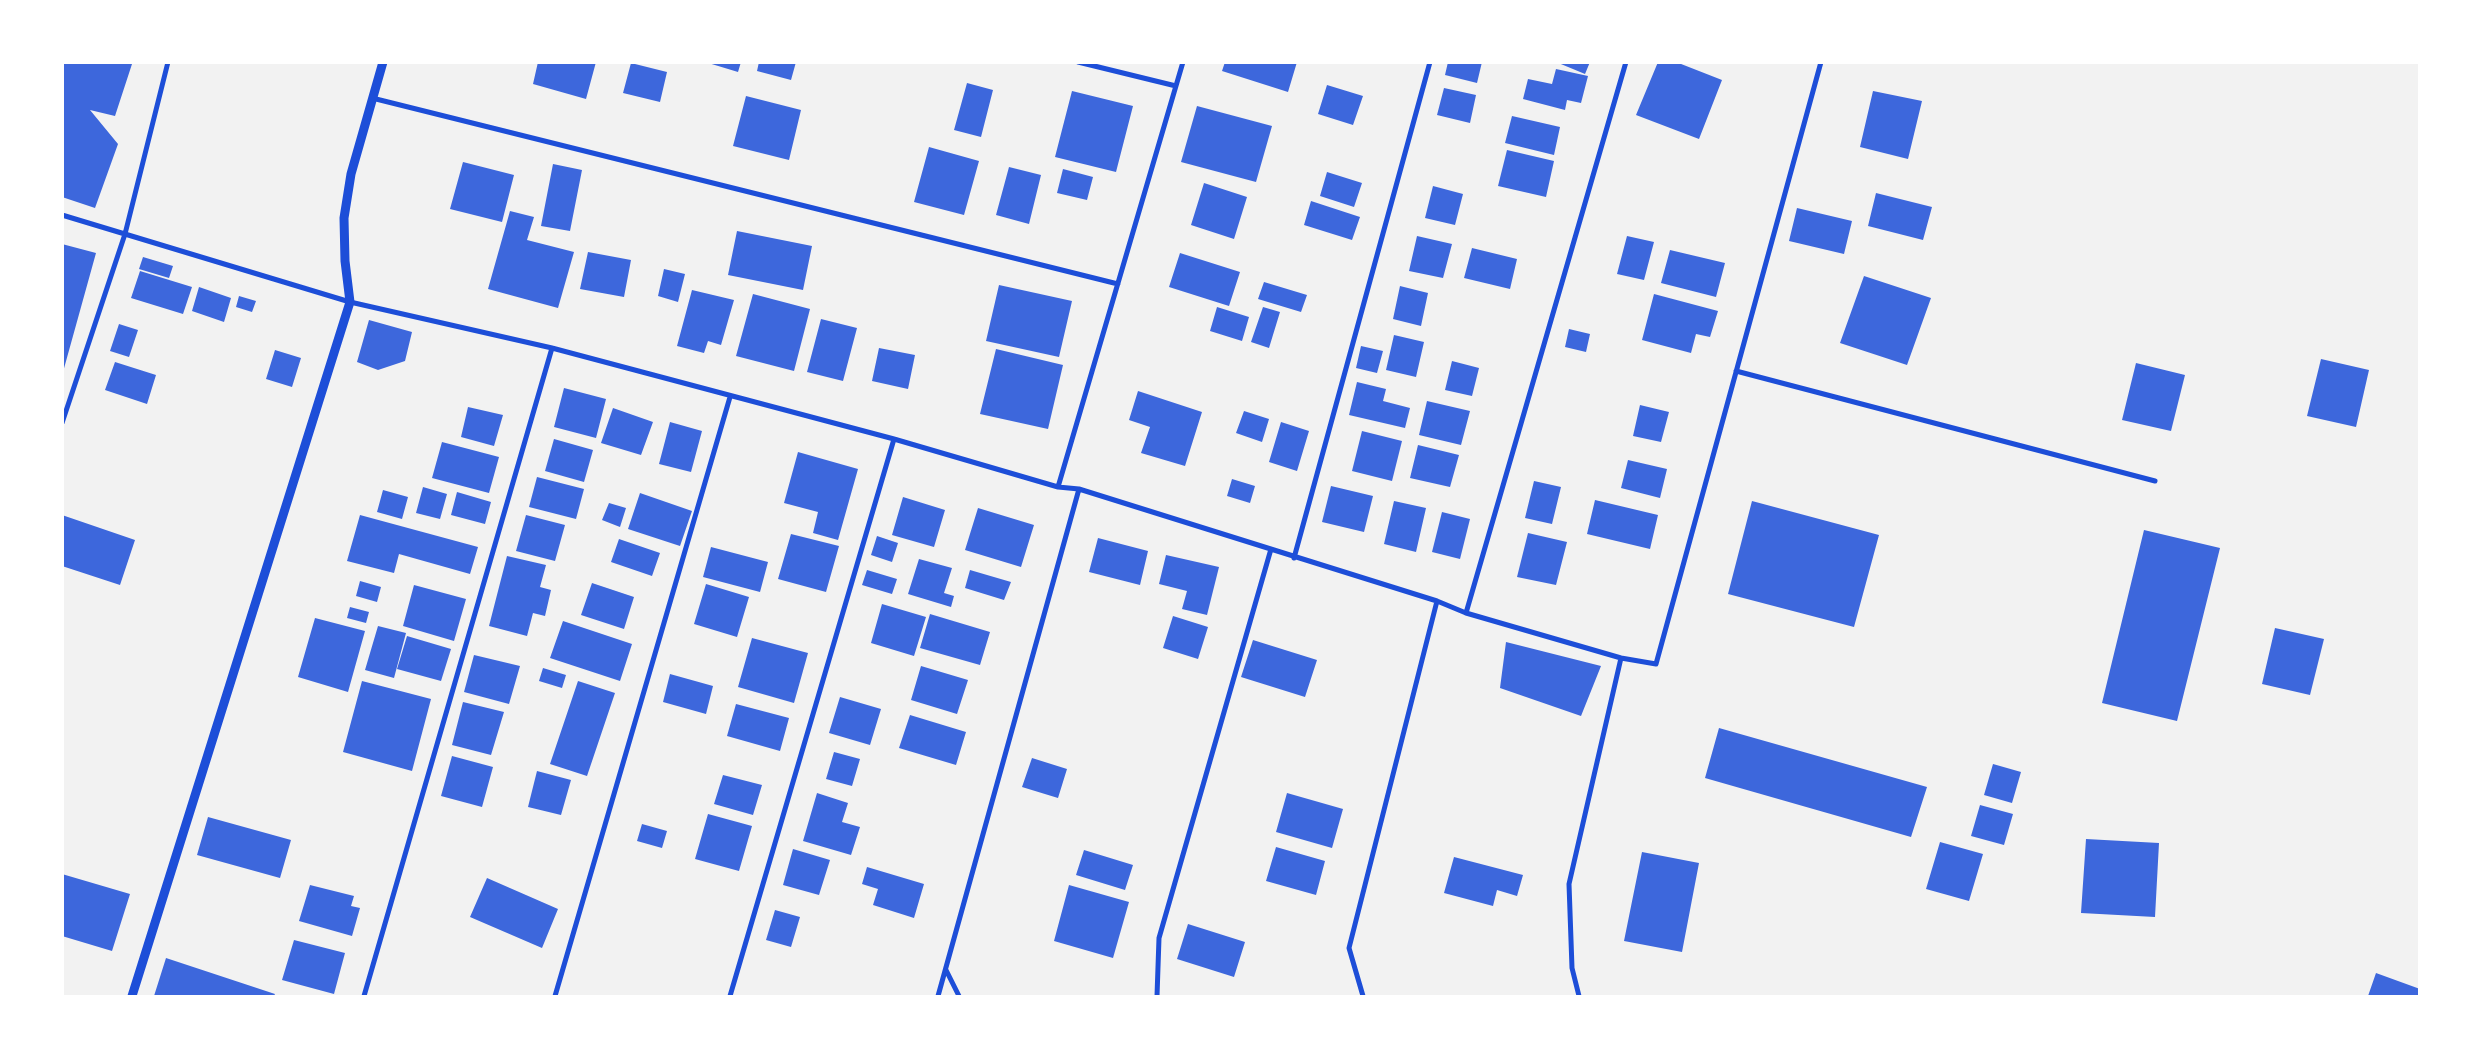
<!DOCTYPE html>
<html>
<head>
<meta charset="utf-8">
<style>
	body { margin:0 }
	#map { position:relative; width:2482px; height:1059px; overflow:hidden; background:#f2f2f2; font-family:"Work Sans",sans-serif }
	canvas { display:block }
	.frame { position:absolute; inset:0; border:64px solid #fff; pointer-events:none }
</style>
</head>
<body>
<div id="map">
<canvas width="2482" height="1059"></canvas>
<div class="frame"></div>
</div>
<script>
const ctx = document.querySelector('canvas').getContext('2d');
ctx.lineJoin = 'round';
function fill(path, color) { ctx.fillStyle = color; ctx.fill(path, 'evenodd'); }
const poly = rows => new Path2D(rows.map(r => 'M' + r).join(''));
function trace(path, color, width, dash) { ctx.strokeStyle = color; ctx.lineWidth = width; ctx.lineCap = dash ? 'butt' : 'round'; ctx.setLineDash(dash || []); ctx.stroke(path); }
const building = poly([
	[62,62,132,64,115,116,90,110,118,144,95,208,62,197],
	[538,62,596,62,586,99,533,84],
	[705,62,741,62,738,72],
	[759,62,796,62,791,80,757,71],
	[1225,62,1297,62,1288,92,1222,71],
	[1448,62,1482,62,1477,83,1445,75],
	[1556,62,1590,62,1585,74],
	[1658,62,1676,62,1722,80,1699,139,1636,115],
	[631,63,667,72,660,102,623,93],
	[1556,69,1588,76,1581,103,1567,100,1565,110,1523,99,1528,79,1552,84],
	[967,83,993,90,981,137,954,130],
	[1327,85,1363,96,1353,125,1318,114],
	[1444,88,1476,95,1470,123,1437,115],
	[1072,91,1133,106,1116,172,1055,157],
	[1873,91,1922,101,1908,159,1860,147],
	[746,96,801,110,789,160,733,146],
	[1197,106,1272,126,1256,182,1181,162],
	[1512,116,1560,127,1554,155,1505,143],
	[929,147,979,161,964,215,914,202],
	[1507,150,1554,161,1546,197,1498,186],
	[463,162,514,175,502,222,450,209],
	[553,164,582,170,570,231,541,226],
	[1009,167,1041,175,1029,224,996,215],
	[1063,169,1093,177,1087,200,1057,193],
	[1327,172,1362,183,1354,207,1320,196],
	[1204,183,1247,197,1234,239,1191,225],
	[1433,186,1463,194,1455,225,1425,218],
	[1876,193,1932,207,1923,240,1868,226],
	[1311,201,1360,217,1352,240,1304,225],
	[1797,208,1852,221,1844,254,1789,241],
	[510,211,534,217,527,240,574,252,558,308,488,289],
	[737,231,812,246,803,290,728,275],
	[1417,236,1452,244,1443,278,1409,271],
	[1627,236,1654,242,1644,280,1617,274],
	[62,244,96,253,63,372,62,372],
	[1472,248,1517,259,1510,289,1464,278],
	[1670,250,1725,263,1716,297,1661,283],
	[588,252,631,260,624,297,580,289],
	[1180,253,1240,272,1229,306,1169,287],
	[143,257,173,266,169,278,139,269],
	[664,269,685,274,678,302,658,296],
	[140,271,192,287,183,314,131,298],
	[1864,276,1931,298,1907,365,1840,343],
	[1264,282,1307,295,1301,312,1258,299],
	[999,285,1072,301,1059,357,986,341],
	[1400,286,1428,293,1421,326,1393,319],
	[199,287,231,298,224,322,192,311],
	[692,290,734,300,721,345,708,341,704,353,677,346],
	[753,294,810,309,794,371,736,356],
	[1654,294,1718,311,1710,337,1696,334,1691,353,1642,340],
	[239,296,256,301,252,312,236,307],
	[1217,307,1249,317,1242,341,1210,331],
	[1263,307,1280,312,1269,348,1251,342],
	[821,319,857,328,843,381,807,372],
	[369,320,412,332,405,361,378,370,357,362],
	[119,324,138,330,129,357,110,351],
	[1569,329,1590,334,1586,352,1565,347],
	[1394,335,1424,342,1416,377,1386,370],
	[1361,346,1383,351,1377,373,1356,368],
	[879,348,915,355,908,389,872,381],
	[996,349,1063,365,1048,429,980,414],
	[275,350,301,358,292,387,266,379],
	[2321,359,2369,370,2356,427,2307,416],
	[1452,361,1479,368,1472,396,1445,390],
	[115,362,156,375,147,404,105,390],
	[2136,363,2185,375,2171,431,2122,420],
	[1357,382,1386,389,1383,401,1410,408,1405,428,1349,415],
	[564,388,606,399,596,438,554,427],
	[1138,391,1202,412,1185,466,1141,453,1150,427,1129,420],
	[1427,401,1470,411,1461,445,1419,435],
	[1640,405,1669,412,1661,442,1633,436],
	[468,407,503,415,494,446,461,437],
	[613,408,653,422,641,455,601,443],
	[1244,411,1269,419,1262,442,1236,433],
	[670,422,702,431,691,472,659,464],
	[1281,422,1309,431,1297,471,1269,462],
	[1362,431,1402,441,1392,481,1352,471],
	[554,439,593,450,584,482,545,471],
	[442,442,499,457,489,493,432,478],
	[1418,445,1459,455,1450,487,1410,478],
	[798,452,858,469,838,540,813,533,818,512,784,503],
	[1628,460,1667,469,1660,498,1621,488],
	[537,477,584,489,576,519,529,507],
	[1232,479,1255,486,1250,503,1227,496],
	[1534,481,1561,487,1552,524,1525,518],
	[1331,486,1373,496,1364,532,1322,522],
	[423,487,447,494,440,519,416,513],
	[383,490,408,497,402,519,377,512],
	[457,492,491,502,485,524,451,515],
	[640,493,692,511,680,546,628,529],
	[903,497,945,510,934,547,892,535],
	[1595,500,1658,515,1650,549,1587,534],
	[1394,501,1426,508,1416,552,1384,544],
	[1752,501,1879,535,1854,627,1728,594],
	[609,503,626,508,620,527,602,520],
	[978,508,1034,525,1021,567,965,550],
	[1442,512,1470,519,1460,559,1432,552],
	[62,515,135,540,120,585,62,566],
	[360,515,478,547,470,574,399,554,394,573,347,561],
	[526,515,565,525,555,561,516,551],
	[2144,530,2220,548,2177,721,2102,703],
	[1528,533,1567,542,1556,585,1517,577],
	[791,534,839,546,826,592,778,579],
	[877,536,898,543,892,562,871,555],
	[1098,538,1148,551,1140,585,1089,572],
	[619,539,660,553,652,576,611,562],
	[711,547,768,562,760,592,703,577],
	[1166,555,1219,567,1207,615,1182,609,1187,591,1159,584],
	[507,556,546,565,540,587,551,590,545,616,533,613,527,636,489,626],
	[919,559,952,568,944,593,954,596,951,607,908,594],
	[867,570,897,579,892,594,862,585],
	[970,570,1011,582,1004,600,965,588],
	[360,581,381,587,377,602,356,596],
	[592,583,634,597,624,629,581,615],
	[706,584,749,597,737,637,694,624],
	[414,585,466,599,454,641,403,626],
	[882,604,926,617,914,656,871,643],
	[350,607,369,612,366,623,347,618],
	[930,614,990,632,980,665,920,648],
	[1173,616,1208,627,1198,659,1163,648],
	[315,618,365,631,348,692,298,677],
	[563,621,632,644,620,681,550,658],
	[378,626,406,633,394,678,365,670],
	[2275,628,2324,639,2310,695,2262,684],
	[407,636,451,649,441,681,397,669],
	[752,638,808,653,794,703,738,687],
	[1253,640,1317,660,1305,697,1241,677],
	[1506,642,1601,666,1581,716,1500,688],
	[474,655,520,666,509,704,464,692],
	[921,666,968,680,957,714,911,700],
	[543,668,566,675,562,688,539,681],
	[670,674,713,686,706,714,663,702],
	[362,681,431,699,412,771,343,752],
	[578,681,615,693,587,776,550,764],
	[840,697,881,709,870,745,829,733],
	[463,702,504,712,491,755,452,745],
	[736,704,789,718,780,751,727,736],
	[910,715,966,732,956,765,899,748],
	[1719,728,1927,787,1911,837,1705,778],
	[834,752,860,759,852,786,826,779],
	[452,756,493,767,482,807,441,796],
	[1032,758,1067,769,1058,798,1022,787],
	[1993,764,2021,772,2012,803,1984,795],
	[537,771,571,780,561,815,528,807],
	[723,775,762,785,753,815,714,804],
	[817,793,848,803,842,822,860,827,851,855,803,841],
	[1287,793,1343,809,1332,848,1276,832],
	[1980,805,2013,814,2004,845,1971,836],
	[708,814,752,826,739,871,695,859],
	[208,817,291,840,280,878,197,855],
	[642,824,667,831,662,848,637,841],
	[2086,839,2159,843,2155,917,2081,913],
	[1940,842,1983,854,1969,901,1926,889],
	[1276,847,1325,861,1316,895,1266,881],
	[793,849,830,860,819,895,783,885],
	[1084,850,1133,865,1125,890,1076,875],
	[1642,852,1699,863,1682,952,1624,941],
	[1454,857,1523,875,1517,896,1497,890,1493,906,1444,893],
	[867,867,924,884,914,918,873,905,878,889,862,884],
	[62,874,130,894,112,951,62,936],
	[487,878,558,909,542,948,470,917],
	[310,885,354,896,351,906,360,908,352,936,299,921],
	[1069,885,1129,902,1113,958,1054,941],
	[775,910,800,917,791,947,766,940],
	[1188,924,1245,942,1234,977,1177,959],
	[294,940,345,953,334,994,282,980],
	[166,958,275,994,274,996,154,996],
	[2376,973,2420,989,2420,996,2368,996]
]);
const minor = poly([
	[1078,62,1176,86],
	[372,98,1118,284],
	[62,215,350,302,552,348,894,439,1058,487,1079,489,1437,601,1466,613,1621,658,1656,664,1821,62],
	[1736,371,2155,481],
	[62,423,125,234,168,62],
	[1058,487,1183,62],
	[1294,558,1430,62],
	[1466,613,1626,62],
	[946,970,959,996],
	[364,996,552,348],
	[555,996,730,397],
	[730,996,894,439],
	[938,996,1079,489],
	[1157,996,1159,938,1271,549],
	[1363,996,1349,948,1437,601],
	[1579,996,1572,968,1569,884,1621,658]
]);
const tertiary = poly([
	[132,996,350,302,345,261,344,218,351,174,383,62]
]);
fill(building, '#3d67dc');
trace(minor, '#1d4ed8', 5);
trace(tertiary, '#1d4ed8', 9);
</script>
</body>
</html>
